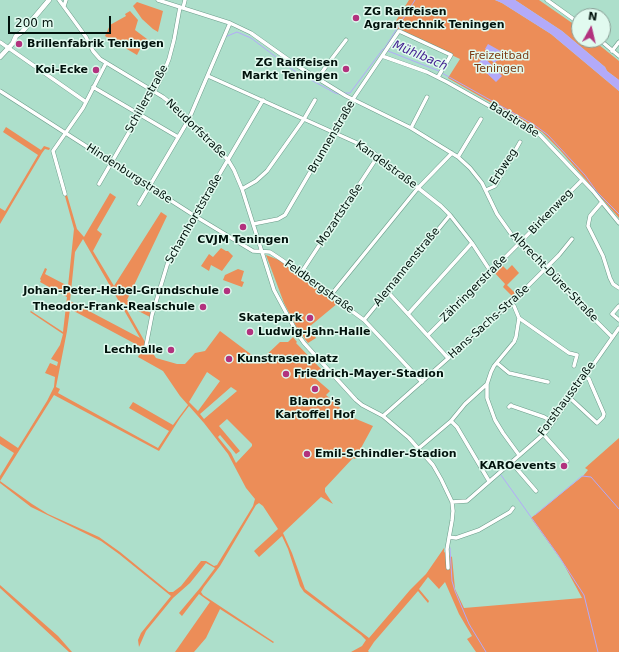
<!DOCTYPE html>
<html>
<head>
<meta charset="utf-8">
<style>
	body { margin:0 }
	#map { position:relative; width:619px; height:652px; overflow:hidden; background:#addfcb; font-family:"DejaVu Sans",sans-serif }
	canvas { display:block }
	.north { position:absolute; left:571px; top:8px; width:40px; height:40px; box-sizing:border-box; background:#e1faef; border:1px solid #879d94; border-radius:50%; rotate:8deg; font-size:11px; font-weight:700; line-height:16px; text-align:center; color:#01120c }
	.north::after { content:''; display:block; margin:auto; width:14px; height:18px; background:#b2327e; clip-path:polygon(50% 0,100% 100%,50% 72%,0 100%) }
	.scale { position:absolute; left:8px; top:16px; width:103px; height:18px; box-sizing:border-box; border:2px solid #01120c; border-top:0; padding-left:5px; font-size:12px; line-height:14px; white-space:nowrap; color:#01120c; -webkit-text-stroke:3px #e1faef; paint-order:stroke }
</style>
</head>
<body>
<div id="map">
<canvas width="619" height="652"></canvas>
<div class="north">N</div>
<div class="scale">200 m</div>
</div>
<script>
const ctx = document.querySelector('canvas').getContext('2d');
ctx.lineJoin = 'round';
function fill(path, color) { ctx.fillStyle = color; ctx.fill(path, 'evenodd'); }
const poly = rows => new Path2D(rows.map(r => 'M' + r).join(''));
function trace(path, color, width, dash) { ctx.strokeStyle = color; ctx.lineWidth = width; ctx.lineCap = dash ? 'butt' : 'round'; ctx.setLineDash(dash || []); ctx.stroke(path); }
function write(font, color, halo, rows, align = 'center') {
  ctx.font = font + ' "DejaVu Sans",sans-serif'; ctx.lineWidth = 3; ctx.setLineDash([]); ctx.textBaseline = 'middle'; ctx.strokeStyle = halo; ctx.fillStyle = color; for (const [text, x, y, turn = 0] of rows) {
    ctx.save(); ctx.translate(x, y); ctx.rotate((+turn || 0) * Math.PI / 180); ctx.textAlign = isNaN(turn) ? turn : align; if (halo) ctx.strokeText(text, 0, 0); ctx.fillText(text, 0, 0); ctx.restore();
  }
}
const green = poly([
	[409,0,495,0,502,3,551,34,619,91,619,218,560,150,542,132,448,78,460,59,392,27],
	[515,0,539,0,575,25,579,29,579,40,593,40,619,61,619,80,607,71,605,67,562,31],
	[137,2,163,11,158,32,153,29,142,19,133,6],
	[130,11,138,20,135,30,151,42,147,50,141,47,137,55,105,36,110,25,126,16,125,14],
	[6,127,41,150,44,146,50,148,49,150,45,149,42,153,0,224,0,208,5,211,38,155,3,132],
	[65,188,77,229,84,237,110,193,116,197,97,230,102,234,93,251,114,286,161,212,167,216,127,300,151,313,150,317,123,303,145,342,156,358,177,364,185,364,195,353,205,351,220,331,260,361,280,342,288,342,293,337,297,342,296,343,322,370,315,378,330,391,326,395,349,416,373,426,355,459,353,458,325,488,325,492,333,504,321,497,283,533,292,553,305,589,369,638,410,590,426,574,444,548,444,552,452,557,455,589,464,608,582,598,562,561,531,518,583,476,588,470,585,468,619,438,619,652,476,652,467,639,472,636,459,614,445,582,439,589,428,577,419,589,429,601,428,603,418,591,374,642,368,651,369,652,351,652,362,646,366,640,361,635,304,592,300,586,288,549,282,536,259,557,254,551,278,529,263,506,259,503,256,505,220,566,204,587,201,592,203,595,274,642,273,643,220,609,206,638,194,652,175,652,210,602,199,594,182,616,179,613,200,588,215,568,206,563,190,583,173,598,146,631,139,647,138,640,141,633,171,596,119,554,101,541,31,507,0,483,0,476,14,453,0,444,0,436,18,448,47,401,54,387,55,377,45,373,50,363,57,366,58,362,51,359,60,345,63,334,30,312,31,311,63,332,67,297,40,282,41,280,40,279,45,268,47,269,45,274,68,286,74,229,63,189],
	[83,239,140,338,70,301,75,252],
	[70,309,143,348,138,357,163,371,180,396,188,405,173,425,133,402,129,408,169,431,158,448,58,393,60,389,56,387,67,331],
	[207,372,220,381,198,411,189,402],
	[231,387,237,391,204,419,200,414],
	[54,395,159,451,180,418,189,406,204,423,228,454,246,488,255,499,253,506,217,565,214,566,206,561,201,561,181,586,173,592,169,592,120,552,99,537,48,514,32,504,0,481],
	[227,419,252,444,252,446,236,463,231,453,218,437,220,435,236,454,240,451,219,426],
	[221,248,226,251,228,251,233,256,222,271,211,265,209,271,201,266,209,254,213,257],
	[266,255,279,260,338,303,309,327,316,338,308,343,298,330,284,303],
	[502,265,507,270,512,265,519,273,507,285,515,293,512,296,503,287,505,284,494,272],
	[238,269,244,271,241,281,244,282,242,287,223,280,225,275],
	[0,585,58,636,72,652,69,652,0,588]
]);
const water = poly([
	[495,0,515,0,562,31,605,67,607,71,619,80,619,91,551,34,502,3],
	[488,44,506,54,502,61,499,59,494,63,486,55,488,51,485,49],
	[484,57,502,76,496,82,477,64]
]);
const stream = poly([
	[225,37,237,32,251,38,293,70,335,93,339,94],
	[384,49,415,0],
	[442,73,533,124,548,135,585,175,597,192,619,214],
	[344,93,350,93,383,49,439,71],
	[501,475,558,555,584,595,598,652],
	[535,515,582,476,591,477,619,509],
	[450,548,452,581,455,591,469,624,486,652]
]);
const minor = poly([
	[59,0,86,37,93,51,100,59,163,97,177,108,228,160,234,170,242,189,274,290,297,333,304,343,356,400,362,405,383,416,409,438,433,465,441,479,452,502,453,511,452,521,447,549,448,568],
	[158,0,230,23,251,33,296,65,346,96,411,128,458,157,470,168,482,183,497,214,514,238,612,337],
	[547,0,579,23],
	[64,6,66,0],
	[183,8,185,0],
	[600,40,619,56],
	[0,42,86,102],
	[612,51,619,42],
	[382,56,427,72,447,82,539,134,593,191,619,223],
	[208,76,366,147,441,206,450,215,472,243,491,272],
	[318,78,327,65,346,40],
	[93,87,178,137],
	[0,91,195,216,253,251,270,252,282,260,364,320,422,382],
	[411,128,427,97],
	[458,157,481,119],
	[99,184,153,91,155,90,163,74,169,59,174,40,180,7],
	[242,189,256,181,267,171,304,119,315,100],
	[486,190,495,186,520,142],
	[65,194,53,151,83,108,106,63],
	[602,202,590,216,588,226,603,256,610,278,613,284,619,288],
	[139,204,189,119,230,23],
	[253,224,278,219,285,215,353,99,399,31,451,55,438,77],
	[301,273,378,156],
	[387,291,448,358],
	[331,295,418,188,452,153],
	[511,303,514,306,519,318,516,337,514,342,494,366,491,372,487,384,487,398,495,420,503,433,519,455],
	[619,306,612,314,619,320],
	[408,314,472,243],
	[519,318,569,353,577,355,574,366],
	[364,320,450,215],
	[428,335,582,180],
	[146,346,152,315,168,262,263,100],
	[497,363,509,373,548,382],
	[570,398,597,423,603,417,604,414,591,384,589,379,585,376],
	[509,407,511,405,512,406,544,417,553,422],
	[383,416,514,300,559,255,572,239],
	[451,421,457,427,489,481],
	[543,434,567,461],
	[419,448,451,421,465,404,487,384],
	[511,462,536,491],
	[452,502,467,501,546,432,619,328],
	[449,537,456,538,479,530,510,512,513,508]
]);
const major = poly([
	[13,43,16,36,22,32,49,0],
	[0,57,14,42]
]);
const markers = [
	[356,18,4,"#b2327e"],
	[19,44,4,"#b2327e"],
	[346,69,4,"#b2327e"],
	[96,70,4,"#b2327e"],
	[243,227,4,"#b2327e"],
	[227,291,4,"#b2327e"],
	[203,307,4,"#b2327e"],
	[310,318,4,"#b2327e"],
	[250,332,4,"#b2327e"],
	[171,350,4,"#b2327e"],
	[229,359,4,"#b2327e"],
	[286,374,4,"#b2327e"],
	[315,389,4,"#b2327e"],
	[307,454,4,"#b2327e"],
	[564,466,4,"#b2327e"]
];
const poiNames = [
	["ZG Raiffeisen",364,12,"left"],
	["Agrartechnik Teningen",364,25,"left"],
	["Brillenfabrik Teningen",27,44,"left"],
	["ZG Raiffeisen",338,63],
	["Markt Teningen",338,76],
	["Koi-Ecke",88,70],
	["CVJM Teningen",243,240,"center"],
	["Johan-Peter-Hebel-Grundschule",219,291],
	["Theodor-Frank-Realschule",195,307],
	["Skatepark",302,318],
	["Ludwig-Jahn-Halle",258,332,"left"],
	["Lechhalle",163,350],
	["Kunstrasenplatz",237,359,"left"],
	["Friedrich-Mayer-Stadion",294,374,"left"],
	["Blanco's",315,402,"center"],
	["Kartoffel Hof",315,415,"center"],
	["Emil-Schindler-Stadion",315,454,"left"],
	["KAROevents",556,466]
];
const parkNames = [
	["Freizeitbad",499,56],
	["Teningen",499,69]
];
const streetNames = [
	["Schillerstraße",147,99,-61],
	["Badstraße",514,120,32],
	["Neudorfstraße",196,129,44],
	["Brunnenstraße",332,137,-60],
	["Kandelstraße",386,165,36],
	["Erbweg",504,167,-57],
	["Hindenburgstraße",129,174,33],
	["Birkenweg",551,212,-46],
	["Mozartstraße",340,215,-56],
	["Scharnhorststraße",194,219,-60],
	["Alemannenstraße",407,267,-51],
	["Albrecht-Dürer-Straße",554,277,46],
	["Feldbergstraße",319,287,36],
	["Zähringerstraße",474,289,-45],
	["Hans-Sachs-Straße",489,322,-42],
	["Forsthausstraße",567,399,-54]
];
const waterNames = [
	["Mühlbach",420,56,23]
];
fill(green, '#ec8d58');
fill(water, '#b3aaf9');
trace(stream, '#b3aaf9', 1);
trace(minor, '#6c9c8a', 4.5);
trace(major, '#6c9c8a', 5.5);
trace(minor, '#fff', 3.5);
trace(major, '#fff', 4.5);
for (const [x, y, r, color] of markers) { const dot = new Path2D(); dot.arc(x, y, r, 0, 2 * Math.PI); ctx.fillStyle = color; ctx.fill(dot); trace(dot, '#e1faef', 1.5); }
write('bold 11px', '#01120c', '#e1faef', poiNames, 'right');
write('11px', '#7d3e17', '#e1faef', parkNames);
write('11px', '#01120c', '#e1faef', streetNames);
write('italic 12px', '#422191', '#e1faef', waterNames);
</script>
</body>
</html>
